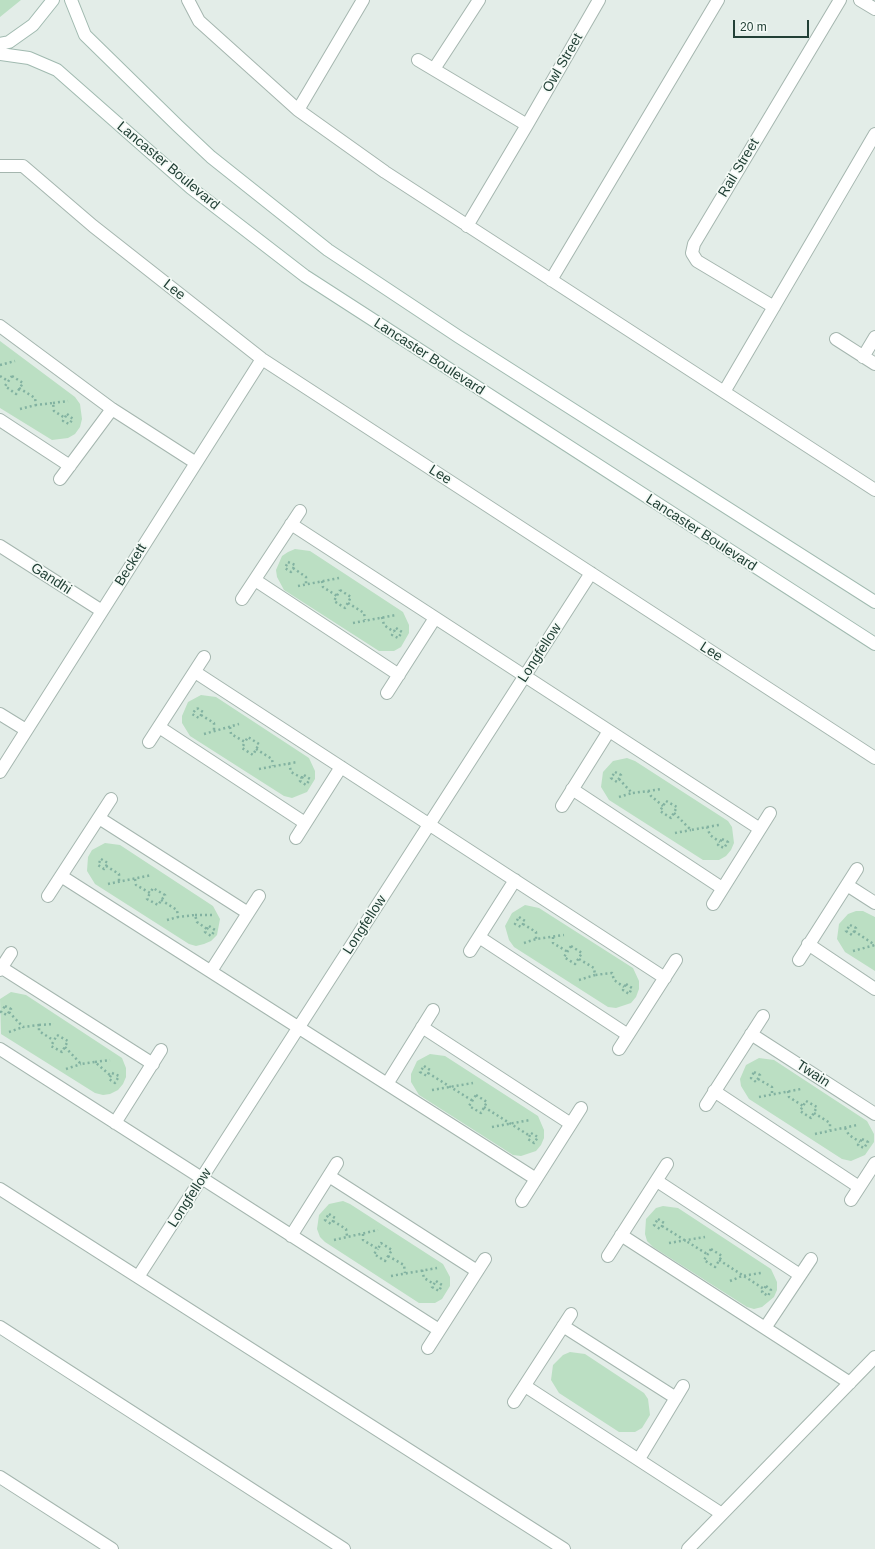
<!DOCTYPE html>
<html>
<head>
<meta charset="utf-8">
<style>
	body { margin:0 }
	#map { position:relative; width:875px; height:1549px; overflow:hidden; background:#e3ede8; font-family:Arial,sans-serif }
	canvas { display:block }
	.scale { position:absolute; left:733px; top:20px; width:76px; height:18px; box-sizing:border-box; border:2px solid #224036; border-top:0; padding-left:5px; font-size:12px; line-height:14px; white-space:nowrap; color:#224036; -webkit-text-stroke:3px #f4faf6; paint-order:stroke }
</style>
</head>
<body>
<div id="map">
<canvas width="875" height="1549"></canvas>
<div class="scale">20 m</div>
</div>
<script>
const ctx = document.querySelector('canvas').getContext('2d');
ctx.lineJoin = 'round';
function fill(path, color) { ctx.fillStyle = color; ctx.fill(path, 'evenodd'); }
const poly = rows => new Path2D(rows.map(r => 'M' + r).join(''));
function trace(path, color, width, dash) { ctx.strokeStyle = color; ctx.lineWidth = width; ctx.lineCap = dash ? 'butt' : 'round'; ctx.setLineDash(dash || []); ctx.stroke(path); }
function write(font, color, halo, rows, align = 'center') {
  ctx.font = font + ' Arial,sans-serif'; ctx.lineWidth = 3.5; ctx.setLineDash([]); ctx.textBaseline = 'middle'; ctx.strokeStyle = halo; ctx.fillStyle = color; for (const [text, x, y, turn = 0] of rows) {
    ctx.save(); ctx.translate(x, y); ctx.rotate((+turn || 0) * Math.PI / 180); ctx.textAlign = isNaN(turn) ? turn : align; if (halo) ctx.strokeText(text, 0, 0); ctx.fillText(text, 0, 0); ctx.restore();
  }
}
const green = poly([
	[0,0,21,0,0,17],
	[0,341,75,397,80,404,82,419,80,427,75,434,68,438,52,440,0,408],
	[295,549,310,551,403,612,409,625,409,633,401,647,394,651,379,651,284,590,277,577,276,570,282,556,288,552],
	[201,695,216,697,309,758,315,771,315,779,307,792,292,798,284,796,190,736,182,723,182,716,188,702],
	[627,758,635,761,728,821,732,827,734,843,731,850,726,856,719,860,703,860,609,800,601,787,603,772,613,761],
	[105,843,120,845,213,906,220,919,217,935,211,941,204,944,196,946,189,944,95,884,87,871,88,857,92,850],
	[525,905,539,908,633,968,639,981,639,989,636,997,631,1003,616,1008,608,1007,514,947,509,940,505,926,512,913],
	[856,911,863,911,875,917,875,971,845,952,837,939,839,924,848,914],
	[11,992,26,995,122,1058,126,1068,126,1077,123,1084,118,1090,110,1094,103,1095,95,1093,1,1034,0,999],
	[430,1054,445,1056,538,1116,544,1130,544,1138,541,1145,536,1151,521,1156,513,1155,419,1095,411,1082,411,1074,417,1061],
	[759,1058,774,1060,867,1121,874,1134,874,1142,865,1155,851,1161,842,1159,749,1099,741,1086,740,1079,746,1065],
	[343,1201,350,1204,443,1264,450,1277,450,1286,442,1299,435,1303,419,1303,325,1242,320,1237,317,1229,319,1215,329,1204],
	[663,1206,678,1208,771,1269,777,1282,777,1290,774,1297,762,1307,754,1309,747,1307,653,1247,647,1241,645,1234,646,1219,656,1208],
	[570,1352,585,1354,644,1393,648,1399,650,1415,642,1428,635,1432,619,1432,559,1393,551,1380,553,1365,563,1355]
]);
const path = poly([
	[0,365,15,361],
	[0,376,8,381],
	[12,376,23,383,16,394,5,386,12,376],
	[19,388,35,398,36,405,53,403,54,411,65,418],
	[53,403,68,401],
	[20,409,36,405],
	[67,414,73,419,69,424,63,421,67,414],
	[288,562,295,565,291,572,285,568,288,562],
	[293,568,306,577,306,584],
	[322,581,323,587,337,596],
	[298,586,339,578],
	[340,590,351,597,345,608,334,601,340,590],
	[348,603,364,613,365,620],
	[382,617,384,625,394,632],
	[353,623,396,615],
	[396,628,402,632,398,638,392,635,396,628],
	[197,708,203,712,199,718,192,714,197,708],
	[201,715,214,723,214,730],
	[230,727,231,734,245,742,248,737,259,744,253,755,242,748,245,742],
	[204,734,239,724],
	[256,749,272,759,273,766],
	[289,763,291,772,302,778],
	[259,769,297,762],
	[615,772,621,775,617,782,611,778,615,772],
	[304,775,310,779,306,785,300,781,304,775],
	[619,779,632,793,648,791,651,796,663,806],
	[648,791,661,789],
	[619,797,632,793],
	[666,801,677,807,671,818,660,811,666,801],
	[674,813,691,830,707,827,710,835,720,842],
	[707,827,719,825],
	[675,833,691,830],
	[722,839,728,842,724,848,718,845,722,839],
	[101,859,108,863,104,869,98,865,101,859],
	[106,866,119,874,119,881],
	[135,879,136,885,150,893,153,888,165,895,158,905,147,899,150,893],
	[108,884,152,875],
	[161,900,177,910,178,917,195,915,197,922,207,929],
	[195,915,214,915],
	[519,917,525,921,521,927,515,924,519,917],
	[167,920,178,917],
	[523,924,536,932,536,939],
	[850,925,856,928,852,935,846,931,850,925],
	[209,926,215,930,211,936,205,932,209,926],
	[854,931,875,945],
	[553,937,553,943,568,952],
	[524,943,536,939,564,935],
	[571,946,582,953,575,964,564,957,571,946],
	[853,951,875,945],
	[579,959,594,968,595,975,612,973,614,980,624,987],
	[579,980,595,975],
	[626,984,632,988,629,994,623,990,626,984],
	[5,1006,11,1009,7,1015,1,1012,5,1006],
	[9,1012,23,1027,39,1025,39,1031,53,1040],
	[39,1025,54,1024],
	[9,1032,23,1027],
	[57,1035,68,1041,62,1052,51,1046,57,1035],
	[65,1047,81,1064,95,1062,111,1076],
	[95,1062,110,1060],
	[424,1066,430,1070,427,1076,420,1072,424,1066],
	[66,1069,81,1064],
	[754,1072,760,1075,756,1082,751,1078,754,1072],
	[112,1073,119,1076,115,1083,109,1079,112,1073],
	[428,1073,473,1101],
	[758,1079,772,1087,772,1093],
	[432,1090,473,1083],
	[788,1091,789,1097,803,1106],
	[476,1095,487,1102,481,1113,469,1106,476,1095],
	[759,1097,801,1089],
	[806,1101,817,1107,811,1118,800,1111,806,1101],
	[484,1107,530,1136],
	[814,1113,830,1123,830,1130],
	[492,1127,530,1120],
	[845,1128,849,1135,860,1142],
	[531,1133,538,1137,534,1143,528,1139,531,1133],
	[815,1134,857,1125],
	[862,1139,868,1142,864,1148,858,1145,862,1139],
	[329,1214,335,1218,331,1224,325,1220,329,1214],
	[658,1219,664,1223,660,1229,654,1225,658,1219],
	[333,1221,346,1229,347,1236],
	[662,1226,707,1254],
	[363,1234,363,1240,378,1249,381,1243,392,1250,385,1261,374,1254,378,1249],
	[334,1240,378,1230],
	[669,1243,705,1237],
	[711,1249,722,1256,715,1267,704,1260,711,1249],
	[388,1256,404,1265,405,1273],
	[719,1260,764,1289],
	[422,1270,424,1278,434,1284],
	[391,1276,437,1268],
	[436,1281,442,1285,439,1291,432,1287,436,1281],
	[730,1281,742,1276,761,1273],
	[766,1286,771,1290,768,1296,762,1292,766,1286]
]);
const minor = poly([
	[188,0,199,21,298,110,385,172,875,490],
	[860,0,875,9],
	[418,60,527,125],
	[434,69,479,0],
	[298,110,363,0],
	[0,166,23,166,93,226,262,359,875,758],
	[467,226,527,125,599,0],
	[551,280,718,0],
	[774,307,697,261,692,253,694,244,840,0],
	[0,326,112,409,196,463],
	[836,339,875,364],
	[863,357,875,337],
	[724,392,875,134],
	[0,420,70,466],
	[60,479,112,409],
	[291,524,760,829],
	[0,546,102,611],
	[255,580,399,675],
	[242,599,300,511],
	[195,672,665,978],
	[387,693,435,618],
	[0,714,26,730],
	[159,727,305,823],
	[149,742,204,657],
	[0,772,262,359],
	[572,789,722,888],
	[562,806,609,731],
	[99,818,248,913],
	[296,838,341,767],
	[61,876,536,1179],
	[847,885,875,903],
	[48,896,111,799],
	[713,904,770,813],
	[479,937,628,1035],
	[808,944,875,989],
	[470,951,515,880],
	[799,960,857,869],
	[2,968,153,1064],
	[0,970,11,953],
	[211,971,259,896],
	[422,1027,571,1124],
	[751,1034,875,1114],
	[0,1049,439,1330],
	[619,1049,676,960],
	[387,1084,433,1010],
	[714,1091,859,1187],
	[706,1105,763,1016],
	[115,1123,161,1050],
	[329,1176,477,1271],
	[657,1181,800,1275],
	[0,1189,564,1549],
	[851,1200,875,1163],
	[522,1201,581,1108],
	[621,1235,850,1383],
	[291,1236,337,1163],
	[608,1256,667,1164],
	[138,1277,591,573],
	[563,1326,676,1398],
	[0,1327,344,1549],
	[765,1328,811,1259],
	[428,1348,485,1259],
	[525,1386,722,1514],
	[514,1402,571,1314],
	[639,1459,683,1386],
	[0,1477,112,1549],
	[688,1549,875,1357]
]);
const secondary = poly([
	[71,0,85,35,178,126,211,157,328,250,459,337,875,602],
	[0,44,9,42,33,25,53,0],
	[0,54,29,58,57,70,191,188,305,276,875,644]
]);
const streetNames = [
	["Owl Street",563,63,-60],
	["Lancaster Boulevard",168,166,40],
	["Rail Street",739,168,-59],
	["Lee",174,290,38],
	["Lancaster Boulevard",429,357,33],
	["Lee",440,475,33],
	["Lancaster Boulevard",701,533,33],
	["Beckett",131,565,-58],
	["Gandhi",51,579,33],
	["Lee",711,652,33],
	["Longfellow",540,653,-57],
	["Longfellow",365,925,-57],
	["Twain",813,1074,33],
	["Longfellow",190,1198,-57]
];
fill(green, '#bbdfc3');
trace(minor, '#a5b6af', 14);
trace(secondary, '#a1bab0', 14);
trace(path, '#82b2a1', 2.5, [2, 3]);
trace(minor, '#fff', 12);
trace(secondary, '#fff', 12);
write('14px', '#224036', '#f4faf6', streetNames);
</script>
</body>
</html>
